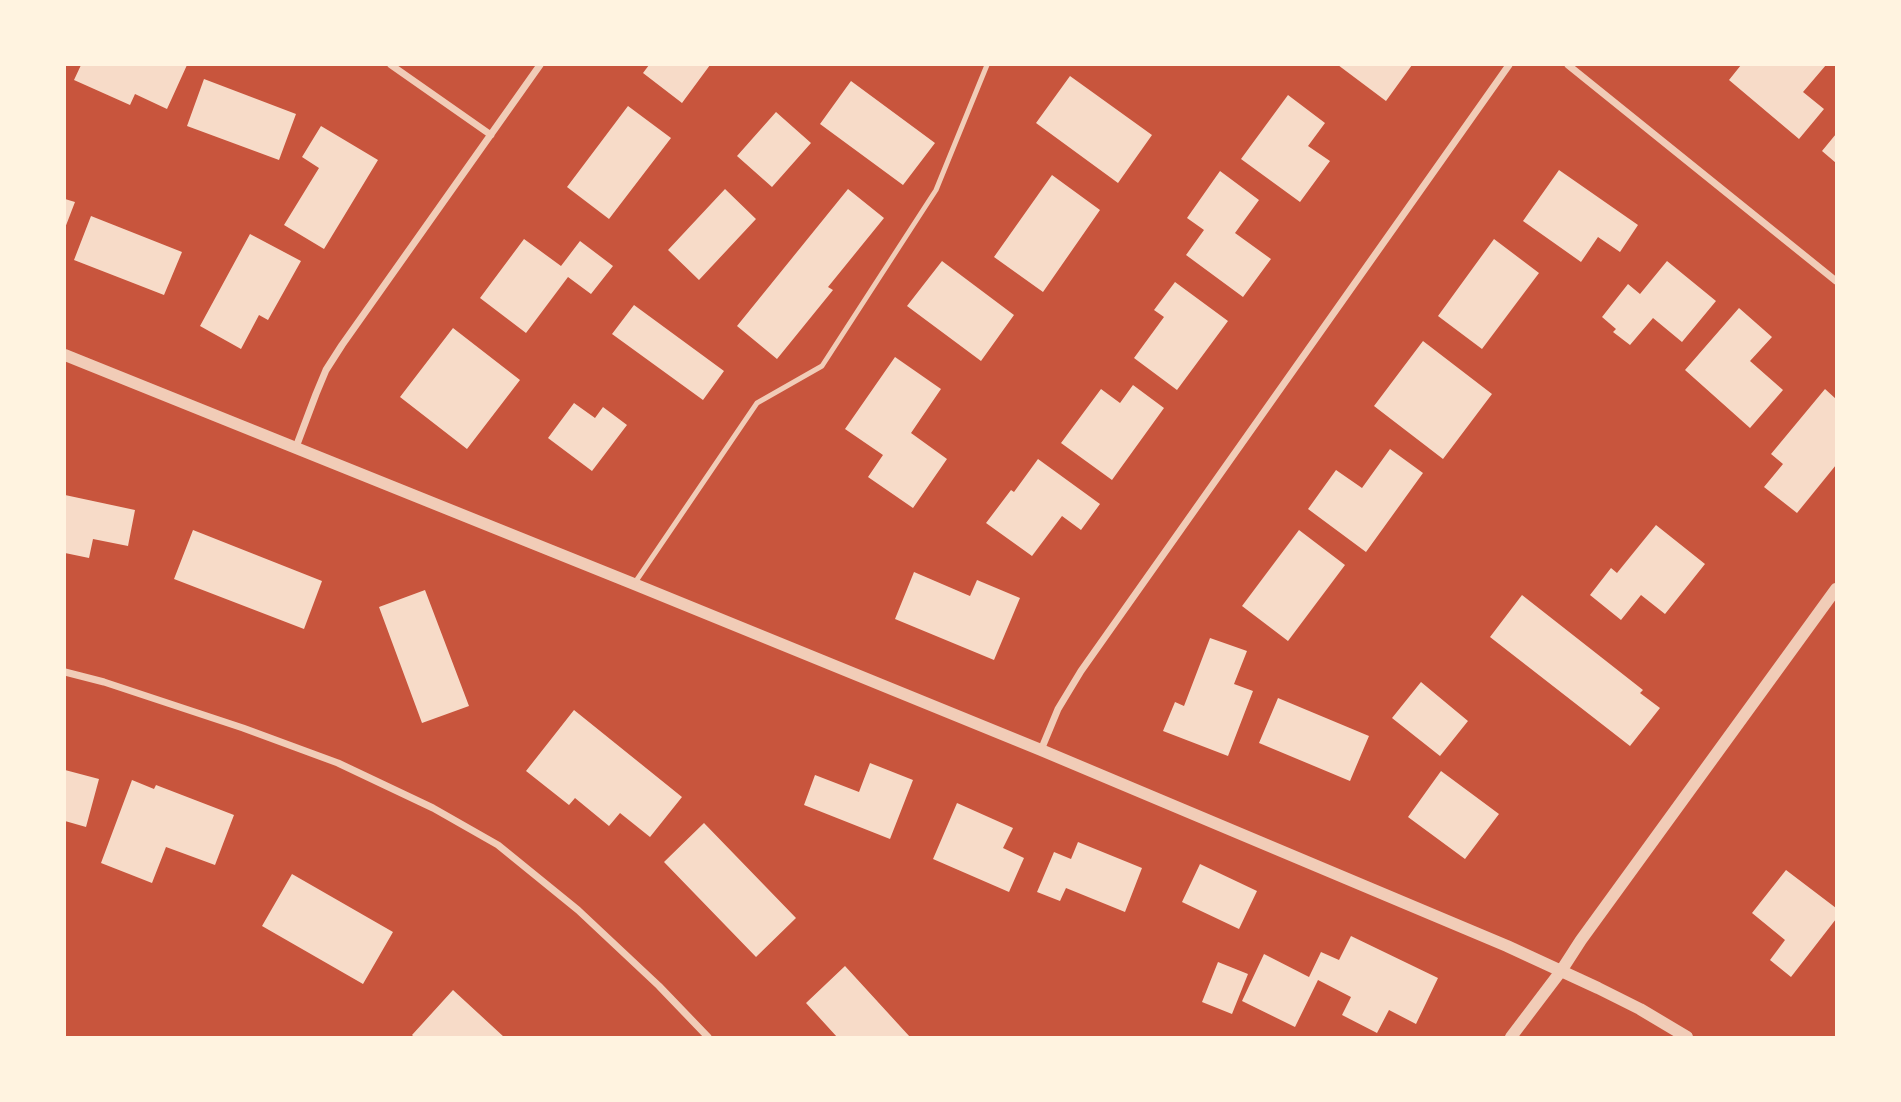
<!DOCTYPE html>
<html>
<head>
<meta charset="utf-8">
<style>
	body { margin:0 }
	#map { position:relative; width:1901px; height:1102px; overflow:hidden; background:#c8553d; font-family:"Golos Text",sans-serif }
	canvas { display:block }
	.frame { position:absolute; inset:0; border:66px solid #fff3e0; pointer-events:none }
</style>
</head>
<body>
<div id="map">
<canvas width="1901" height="1102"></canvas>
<div class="frame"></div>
</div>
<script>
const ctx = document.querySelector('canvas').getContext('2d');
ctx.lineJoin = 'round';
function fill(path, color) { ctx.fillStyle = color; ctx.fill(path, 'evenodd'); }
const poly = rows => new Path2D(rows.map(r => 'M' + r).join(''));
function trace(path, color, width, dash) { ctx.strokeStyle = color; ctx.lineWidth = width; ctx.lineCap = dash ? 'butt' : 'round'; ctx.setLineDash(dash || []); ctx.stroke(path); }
const building = poly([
	[81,65,187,65,167,109,135,94,130,105,74,80],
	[649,65,710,65,682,103,643,73],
	[1338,65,1412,65,1386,101],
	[1741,65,1826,65,1803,92,1824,109,1799,139,1729,80],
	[1070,76,1152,135,1118,183,1036,123],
	[204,79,296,114,279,160,187,126],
	[851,81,935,143,903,185,820,124],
	[1288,95,1325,123,1308,146,1330,161,1300,202,1241,159],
	[628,106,671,138,609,219,567,187],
	[776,112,811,143,772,187,737,156],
	[321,126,378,160,324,249,284,225,319,168,302,157],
	[1836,134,1836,163,1822,151],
	[1559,170,1638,225,1620,252,1598,237,1581,262,1523,221],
	[1220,171,1259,200,1235,233,1271,259,1243,297,1186,255,1204,230,1187,218],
	[1052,175,1100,210,1043,292,994,257],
	[725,189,756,219,699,280,668,250],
	[848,189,884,218,828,287,833,290,777,359,737,326],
	[65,199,75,202,65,228],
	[91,216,182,252,164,295,74,260],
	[250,234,301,261,268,320,259,315,241,349,200,326],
	[524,239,561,266,580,241,613,266,591,294,568,277,526,333,480,298],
	[1494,239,1539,273,1482,349,1438,316],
	[942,261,1014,315,981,361,907,306],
	[1667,261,1716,301,1682,342,1653,318,1630,345,1613,332,1616,329,1602,317,1628,284,1640,294],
	[1175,282,1228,321,1177,390,1134,358,1164,317,1154,310],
	[634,305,724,371,703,400,612,334],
	[1739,308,1772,337,1750,361,1783,390,1750,428,1685,370],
	[453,328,520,380,467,449,400,397],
	[1423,341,1492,394,1443,459,1374,406],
	[895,357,941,389,911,433,947,459,913,508,868,477,883,455,845,429],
	[1133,385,1164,408,1112,480,1061,443,1101,389,1120,403],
	[1825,389,1836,399,1836,465,1797,513,1764,487,1783,464,1771,454],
	[574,403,595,418,603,407,627,425,592,471,548,438],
	[1390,449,1423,473,1366,552,1308,509,1336,470,1362,488],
	[1038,459,1100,504,1081,530,1062,516,1032,556,986,523,1011,490,1014,492],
	[65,495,135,510,128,546,93,539,89,558,65,553],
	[1656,525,1705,564,1665,614,1641,595,1621,620,1590,595,1611,568,1617,573],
	[193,530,322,581,304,629,174,579],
	[1299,530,1345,565,1288,641,1242,606],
	[914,572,970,596,977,580,1020,598,994,660,895,619],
	[425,590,469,706,422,723,379,607],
	[1522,595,1643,690,1640,693,1660,708,1630,746,1490,637],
	[1210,638,1247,651,1234,684,1253,691,1228,756,1163,731,1175,702,1184,706],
	[1421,682,1468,721,1440,756,1392,718],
	[1278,698,1369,736,1350,781,1259,743],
	[574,710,682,797,650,837,620,813,609,826,575,798,569,805,526,771],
	[870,763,913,780,890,839,804,805,815,775,859,792],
	[65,770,99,779,86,827,65,821],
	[1441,771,1499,814,1465,859,1408,817],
	[132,780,154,789,156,785,234,815,215,865,166,847,152,883,101,863],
	[957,803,1013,828,1003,848,1024,858,1009,892,933,859],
	[704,823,796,918,756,957,664,862],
	[1078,842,1142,868,1125,912,1066,888,1060,901,1037,892,1054,852,1071,859],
	[1200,864,1257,891,1239,929,1182,902],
	[1786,870,1836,908,1836,919,1791,977,1770,960,1785,940,1752,913],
	[292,874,393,932,363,984,262,926],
	[1351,936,1438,978,1416,1024,1389,1010,1377,1033,1342,1015,1351,997,1318,980,1295,1027,1242,1001,1264,954,1309,977,1321,952,1339,960],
	[1218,962,1248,974,1232,1014,1202,1002],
	[845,966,910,1037,837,1037,806,1003],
	[453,990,504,1037,414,1037,412,1035]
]);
const service = poly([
	[634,584,757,403,822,366,936,190,987,65]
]);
const minor = poly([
	[391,65,491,135],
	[1568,65,1836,281],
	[296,447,316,394,326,370,342,345,540,65],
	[65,672,104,682,243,728,338,763,433,808,498,845,578,910,659,986,708,1037],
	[1041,750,1058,709,1081,671,1509,65]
]);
const tertiary = poly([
	[65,355,634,584,1041,750,1507,946,1598,988,1640,1009,1687,1037],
	[1511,1037,1561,971,1581,940,1836,589]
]);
fill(building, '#f7dbc8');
trace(service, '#f1ccb7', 5);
trace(minor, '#f1ccb7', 7);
trace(tertiary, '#f1ccb7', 12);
</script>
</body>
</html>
